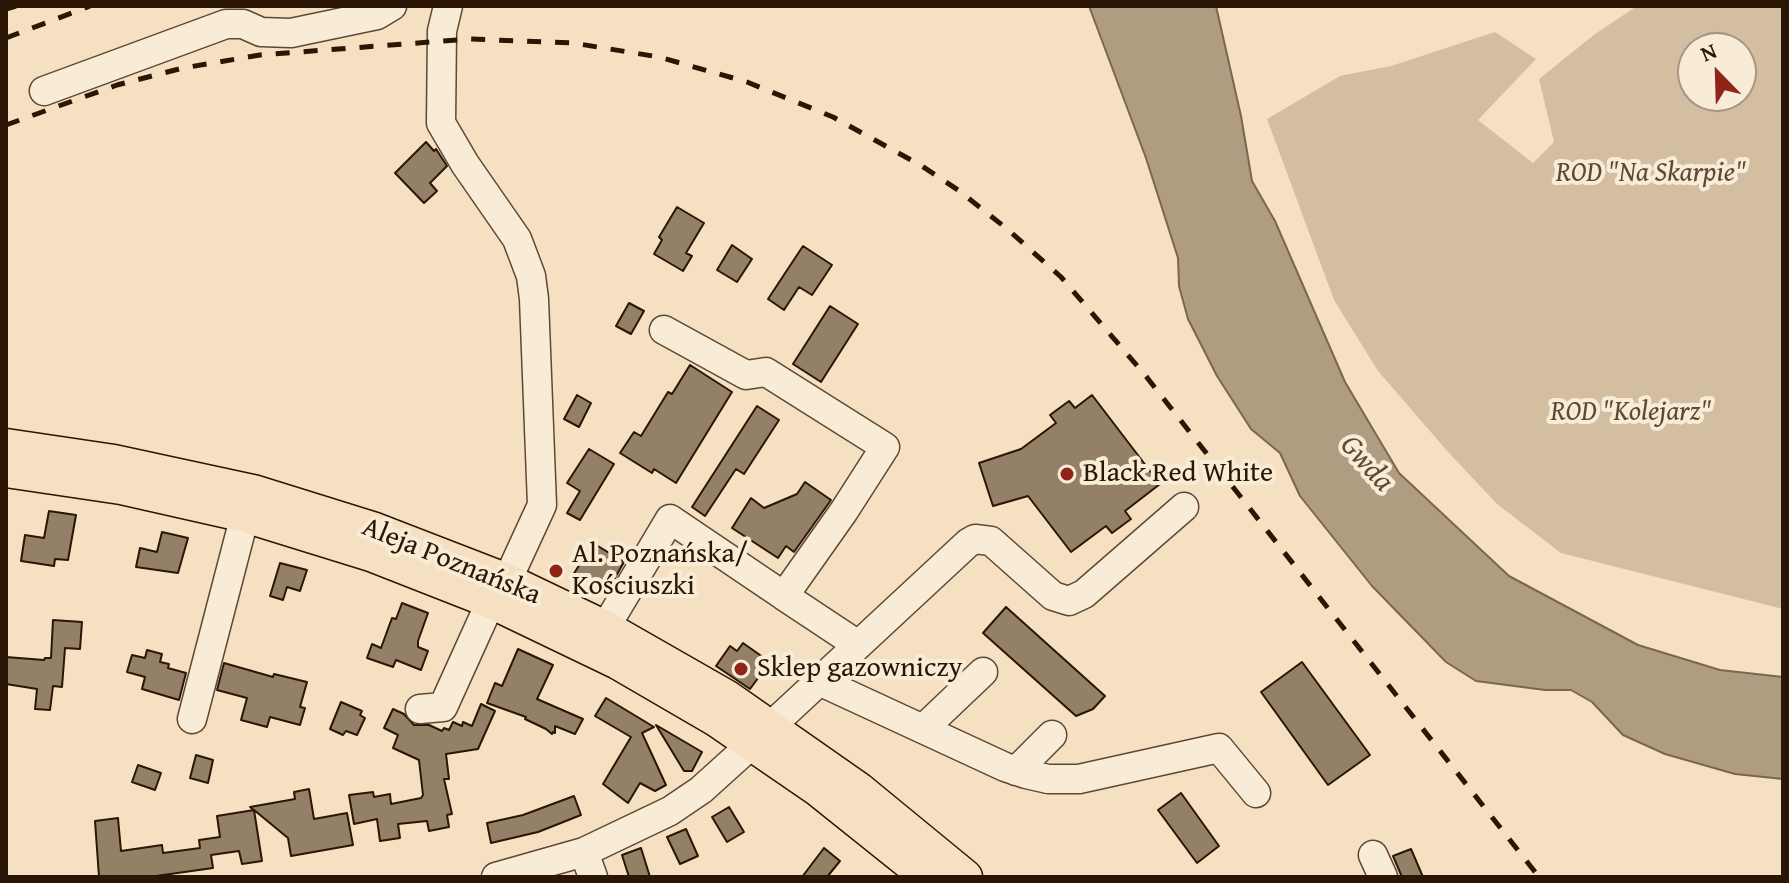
<!DOCTYPE html>
<html>
<head>
<meta charset="utf-8">
<style>
	body { margin:0 }
	#map { position:relative; width:1789px; height:883px; overflow:hidden; background:#f5e1c2; font-family:"Gentium Book Plus",serif }
	canvas { display:block }
	.frame { position:absolute; inset:0; border:8px solid #2b1504; pointer-events:none }
	.north { position:absolute; left:1677px; top:32px; width:80px; height:80px; box-sizing:border-box; background:#f8ecd7; border:2px solid #a69683; border-radius:50%; rotate:337deg; font-size:22px; font-weight:700; line-height:32px; text-align:center; color:#2b1504 }
	.north::after { content:''; display:block; margin:auto; width:28px; height:36px; background:#8f2418; clip-path:polygon(50% 0,100% 100%,50% 72%,0 100%) }
</style>
</head>
<body>
<div id="map">
<canvas width="1789" height="883"></canvas>
<div class="frame"></div>
<div class="north">N</div>
</div>
<script>
const ctx = document.querySelector('canvas').getContext('2d');
ctx.lineJoin = 'round';
function fill(path, color) { ctx.fillStyle = color; ctx.fill(path, 'evenodd'); }
const poly = rows => new Path2D(rows.map(r => 'M' + r).join(''));
function trace(path, color, width, dash) { ctx.strokeStyle = color; ctx.lineWidth = width; ctx.lineCap = dash ? 'butt' : 'round'; ctx.setLineDash(dash || []); ctx.stroke(path); }
function write(font, color, halo, rows, align = 'center') {
  ctx.font = font + ' "Gentium Book Plus",serif'; ctx.lineWidth = 8; ctx.setLineDash([]); ctx.textBaseline = 'middle'; ctx.strokeStyle = halo; ctx.fillStyle = color; for (const [text, x, y, turn = 0] of rows) {
    ctx.save(); ctx.translate(x, y); ctx.rotate((+turn || 0) * Math.PI / 180); ctx.textAlign = isNaN(turn) ? turn : align; if (halo) ctx.strokeText(text, 0, 0); ctx.fillText(text, 0, 0); ctx.restore();
  }
}
const green = poly([
	[1637,6,1783,6,1783,609,1561,553,1497,504,1449,453,1378,371,1334,300,1267,119,1340,76,1391,66,1495,32,1536,59,1478,120,1533,163,1554,142,1539,79,1595,34],
	[1693,48,1741,48,1741,96,1693,96]
]);
const water = poly([
	[1089,6,1216,6,1241,116,1252,181,1275,221,1345,382,1399,473,1509,576,1638,645,1720,670,1783,677,1783,779,1735,774,1665,754,1623,735,1592,702,1571,690,1545,690,1476,681,1446,662,1372,586,1300,496,1280,453,1251,429,1217,376,1188,319,1179,286,1178,258,1146,158,1089,6]
]);
const building = poly([
	[426,142,434,151,436,149,447,166,430,183,437,191,424,203,395,173,426,142],
	[677,207,704,223,686,253,692,256,683,271,654,254,662,240,659,237,677,207],
	[732,245,752,259,737,282,717,270,732,245],
	[803,246,832,265,812,295,799,287,784,310,768,299,803,246],
	[629,303,644,311,631,334,616,326,629,303],
	[830,306,858,324,821,382,793,364,830,306],
	[690,365,732,392,676,483,654,469,652,473,620,453,634,432,641,436,668,392,672,394,690,365],
	[577,395,591,403,579,427,564,419,577,395],
	[1092,395,1160,484,1125,511,1131,519,1112,533,1106,526,1071,552,1028,496,993,506,979,463,1021,449,1056,423,1050,415,1069,401,1075,408,1092,395],
	[757,406,779,420,744,474,736,469,705,516,692,507,757,406],
	[589,449,614,464,580,520,567,513,580,491,567,483,589,449],
	[805,482,831,500,794,552,786,546,778,558,732,528,751,498,764,508,797,494,805,482],
	[49,511,76,515,68,560,55,559,54,566,21,561,25,535,44,538,49,511],
	[162,532,188,538,178,573,136,567,140,548,157,552,162,532],
	[593,543,624,562,607,592,573,575,593,543],
	[280,563,307,570,300,591,287,587,283,600,270,596,280,563],
	[402,603,428,613,418,641,418,647,428,651,421,670,396,660,393,667,367,658,372,644,381,648,392,618,396,619,402,603],
	[1006,607,1105,696,1093,709,1076,716,983,633,1006,607],
	[53,620,82,622,80,649,65,648,62,687,53,686,50,710,35,709,37,689,6,684,6,657,44,660,45,658,51,658,53,620],
	[743,643,767,660,761,668,764,670,750,689,716,666,730,646,737,651,743,643],
	[518,649,553,665,537,699,583,719,575,734,555,726,555,733,553,732,552,734,546,729,525,719,526,717,487,703,495,683,502,686,518,649],
	[147,650,162,654,160,662,169,664,168,668,186,673,179,700,142,689,145,677,127,672,132,655,145,658,147,650],
	[1302,662,1370,755,1328,785,1261,692,1302,662],
	[224,663,273,677,274,674,307,682,300,707,305,708,300,725,270,717,267,727,241,720,247,698,217,690,224,663],
	[606,698,654,727,642,733,666,785,655,791,640,783,628,803,603,784,631,737,595,716,606,698],
	[341,702,362,711,360,715,365,718,357,735,346,731,343,735,330,729,341,702],
	[481,704,495,711,478,749,446,754,449,779,444,779,452,814,447,815,449,827,429,831,427,821,398,824,400,838,380,841,377,819,354,824,349,795,373,792,374,797,390,794,391,804,421,798,423,795,419,760,393,748,398,735,384,728,393,709,404,714,414,725,429,725,442,731,444,728,449,730,453,722,462,726,463,722,472,726,481,704],
	[656,725,702,752,692,771,684,771,656,725],
	[196,755,213,760,208,783,190,778,196,755],
	[138,765,161,773,155,790,132,782,138,765],
	[309,789,314,819,347,813,353,845,291,856,288,838,254,810,262,861,242,864,239,851,211,855,213,868,149,877,99,877,95,821,118,818,121,851,162,845,163,853,200,848,199,840,220,837,217,816,254,810,250,807,295,799,294,792,309,789],
	[1181,793,1219,846,1197,863,1158,810,1181,793],
	[574,796,581,815,538,832,491,843,487,823,523,815,574,796],
	[729,807,744,832,727,842,712,817,729,807],
	[686,829,698,856,680,864,667,837,686,829],
	[641,848,650,877,629,877,622,855,641,848],
	[824,848,840,861,827,877,802,877,824,848],
	[1411,849,1423,877,1402,877,1393,856,1411,849]
]);
const minor = poly([
	[448,6,442,31,441,123,465,164,517,239,531,276,534,299,542,505,507,581],
	[44,91,226,24,243,24,261,32,291,33,377,15,392,6],
	[664,330,746,375,766,372,885,447,844,511,784,596,858,645],
	[605,628,670,519,784,596],
	[819,681,1005,767,1026,774,1048,779,1079,779,1219,748,1256,793],
	[420,709,443,707,491,601],
	[192,719,245,515],
	[771,726,968,543,975,539,991,541,1053,596,1069,601,1084,594,1184,507],
	[923,729,983,672],
	[1016,771,1052,735],
	[584,852,593,877],
	[1373,855,1383,877],
	[496,877,584,852,670,811,701,790,753,743]
]);
const major = poly([
	[6,446,114,462,253,492,375,530,507,581,607,629,726,697,859,790,965,877],
	[6,470,121,487,245,515,371,554,491,601,618,662,716,719,818,789,928,877]
]);
const rail = poly([
	[6,9,16,6],
	[6,38,90,6],
	[6,125,117,85,183,68,260,55,470,39,573,43,659,57,747,82,833,117,922,166,958,190,1006,228,1061,277,1145,375,1539,877]
]);
const markers = [
	[1067,474,8,"#8f2418"],
	[556,571,8,"#8f2418"],
	[741,669,8,"#8f2418"]
];
const parkNames = [
	["ROD \"Na Skarpie\"",1651,174],
	["ROD \"Kolejarz\"",1631,413]
];
const poiNames = [
	["Black Red White",1083,474],
	["Al. Poznańska/",572,555],
	["Kościuszki",572,587],
	["Sklep gazowniczy",757,669]
];
const streetNames = [
	["Aleja Poznańska",451,562,22]
];
const waterNames = [
	["Gwda",1366,464,48]
];
fill(green, '#d3bea2');
fill(water, '#b09c81');
trace(water, '#7b664f', 2);
fill(building, '#947f67');
trace(building, '#2b1504', 2);
trace(minor, '#5e4834', 31);
trace(major, '#2b1504', 37);
trace(minor, '#f8ecd7', 28);
trace(major, '#f5e1c2', 34);
trace(rail, '#2b1504', 5, [14, 14]);
for (const [x, y, r, color] of markers) { const dot = new Path2D(); dot.arc(x, y, r, 0, 2 * Math.PI); ctx.fillStyle = color; ctx.fill(dot); trace(dot, '#f8ecd7', 3); }
write('italic 28px', '#5d4833', '#f8ecd7', parkNames);
write('28px', '#2b1504', '#f8ecd7', poiNames, 'left');
write('28px', '#2b1504', '#f8ecd7', streetNames);
write('italic 30px', '#604b36', '#f8ecd7', waterNames);
</script>
</body>
</html>
